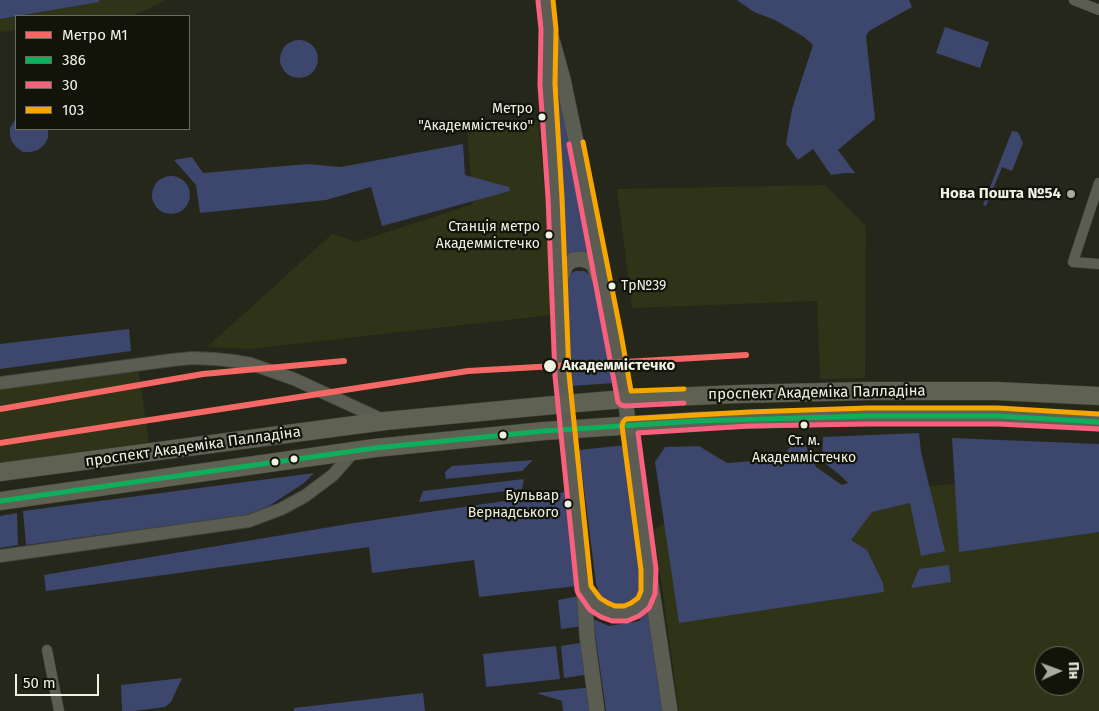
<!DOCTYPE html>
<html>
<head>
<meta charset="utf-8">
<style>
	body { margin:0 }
	#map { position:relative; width:1099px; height:711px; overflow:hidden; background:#25271a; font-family:"Fira Sans",sans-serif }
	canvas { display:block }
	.legend { position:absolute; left:15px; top:15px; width:175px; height:115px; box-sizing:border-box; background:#121309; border:1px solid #6a6c60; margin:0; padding:6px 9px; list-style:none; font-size:15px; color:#eff1e3 }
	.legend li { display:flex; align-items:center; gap:10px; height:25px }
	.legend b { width:25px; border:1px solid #6a6c60 }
	.north { position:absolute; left:1034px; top:646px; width:50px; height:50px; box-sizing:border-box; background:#121309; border:1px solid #6a6c60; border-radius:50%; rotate:88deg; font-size:14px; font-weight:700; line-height:20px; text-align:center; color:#eff1e3 }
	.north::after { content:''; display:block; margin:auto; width:18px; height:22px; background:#a8aa9d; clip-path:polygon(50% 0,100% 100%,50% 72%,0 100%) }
	.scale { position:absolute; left:15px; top:674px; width:84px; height:22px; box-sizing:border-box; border:2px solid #eff1e3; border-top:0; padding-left:6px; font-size:15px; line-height:18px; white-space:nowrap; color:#eff1e3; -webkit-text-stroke:4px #121309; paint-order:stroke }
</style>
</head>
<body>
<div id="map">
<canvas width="1099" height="711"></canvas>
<ul class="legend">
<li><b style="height:6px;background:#f56865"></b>Метро M1</li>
<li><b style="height:6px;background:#0daf5c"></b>386</li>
<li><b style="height:6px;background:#f8607d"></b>30</li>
<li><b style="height:6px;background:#f7a600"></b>103</li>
</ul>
<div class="north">Пн</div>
<div class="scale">50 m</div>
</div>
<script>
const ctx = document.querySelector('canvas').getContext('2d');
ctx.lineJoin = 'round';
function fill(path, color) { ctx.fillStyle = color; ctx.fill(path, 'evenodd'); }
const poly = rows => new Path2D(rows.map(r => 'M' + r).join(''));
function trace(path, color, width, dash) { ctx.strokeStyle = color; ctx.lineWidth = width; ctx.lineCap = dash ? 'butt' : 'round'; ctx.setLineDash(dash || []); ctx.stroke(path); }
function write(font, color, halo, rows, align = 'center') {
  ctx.font = font + ' "Fira Sans",sans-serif'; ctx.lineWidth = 4.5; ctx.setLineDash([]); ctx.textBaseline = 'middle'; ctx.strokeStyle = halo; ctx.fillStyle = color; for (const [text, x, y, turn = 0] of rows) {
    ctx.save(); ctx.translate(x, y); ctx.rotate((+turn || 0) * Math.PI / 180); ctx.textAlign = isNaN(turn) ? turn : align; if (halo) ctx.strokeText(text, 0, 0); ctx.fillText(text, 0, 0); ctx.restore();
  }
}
const built = poly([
	[0,0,166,0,133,16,16,16,16,30,0,32],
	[538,120,545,194,551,315,250,349,207,347,332,234,357,242,473,204,467,128],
	[825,185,866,226,865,378,820,379,817,301,632,308,617,189],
	[138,367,149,442,0,463,0,387],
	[1099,476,1099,711,679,711,654,530,689,508,801,496,955,484],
	[1044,656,1074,656,1074,686,1044,686]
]);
const green = poly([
	[0,0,99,0,99,2,0,19],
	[737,0,909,0,912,7,869,31,866,36,875,119,838,150,855,173,844,173,831,175,813,149,798,160,786,144,792,109,813,45,804,37,775,20,754,12],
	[945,27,989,42,980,68,936,53],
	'280 59a19 19 0 1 1 38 0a19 19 0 1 1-38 0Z',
	[558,98,562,106,588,256,564,259,554,106],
	[16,119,16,129,48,129,48,138,44,145,38,150,31,152,23,152,17,148,12,142,10,135,10,128,14,121],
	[1012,131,1018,132,1023,143,1012,171,1002,167,986,206,983,205],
	[463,144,465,175,509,187,510,191,382,226,371,187,326,200,200,213,196,185,174,160,192,157,203,173,307,164,341,167],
	'152 195a19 19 0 1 1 38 0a19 19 0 1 1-38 0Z',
	[575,271,584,271,590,275,596,284,614,383,571,386,565,288,568,276],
	[129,329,131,351,0,369,0,344],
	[919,433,921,452,945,551,921,556,910,503,872,512,851,540,867,550,883,583,884,592,679,623,655,462,665,447,699,446,727,463,780,459,793,444,805,444,816,467,842,485,848,483,840,475,822,461,823,437],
	[952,438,1099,444,1099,532,959,552],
	[626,445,644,577,641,591,637,597,622,604,614,605,604,602,599,594,596,583,579,450],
	[533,460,522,471,446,479,445,472,452,466],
	[314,473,304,483,269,506,247,515,26,545,23,511],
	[524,479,522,489,419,502,423,491],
	[566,492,577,586,479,597,474,560,372,573,369,547,46,591,44,575,354,523],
	[17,513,18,545,0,548,0,516],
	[949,565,951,582,911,588,919,569],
	[579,596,583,626,561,629,558,600],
	[651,606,666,711,606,711,593,619,609,626,639,621],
	[586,642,590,674,564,678,561,646],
	[556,646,560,679,486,687,483,654],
	[182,678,171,702,165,707,134,711,122,711,121,685],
	[593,687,596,711,563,711,562,701,536,693],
	[423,693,425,711,294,711,294,708]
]);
const minor = poly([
	[1074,0,1099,10],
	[1099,183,1073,262,1099,264],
	[47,650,59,711]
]);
const tertiary = poly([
	[0,383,172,360,192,358,215,359,234,361,251,364,294,379,385,421],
	[0,556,249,521,281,509,305,496,333,475,354,451]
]);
const secondary = poly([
	[545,0,549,29,563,79,587,194,621,373,629,426,649,570,670,711],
	[549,43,547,84,555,198,562,375,584,589,587,636,597,711],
	[560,280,566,265,573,260,581,259,588,261,594,265,598,277],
	[584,589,595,604,604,610,614,614,625,614,635,610,644,603,648,592,648,586]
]);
const trunk = poly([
	[0,472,385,421,565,404,625,399,739,394,868,391,996,391,1099,396],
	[0,501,375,448,544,431,697,421,868,416,998,416,1099,422]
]);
const bus1 = poly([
	[0,501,375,448,544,431,697,421,868,416,998,416,1099,422]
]);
const bus2 = poly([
	[538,1,541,29,540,85,548,198,555,376,577,590,578,593,590,610,601,617,612,621,627,621,639,616,649,608,655,594,656,569,638,433,749,426,868,424,998,424,1099,429],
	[569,144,618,402,621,405,625,406,684,403]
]);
const bus3 = poly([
	[553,0,556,29,555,84,562,198,569,374,591,586,600,598,608,603,615,606,624,606,631,603,638,598,641,591,641,570,622,426,623,422,626,419,749,412,868,408,998,408,1099,414],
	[583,142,621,334,631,391,684,389]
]);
const metro1 = poly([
	[0,409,203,374,344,361],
	[0,443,468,371,746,355]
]);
const markers = [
	[542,117,4.5,"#eff1e3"],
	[1071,194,5,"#a8aa9d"],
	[549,235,4.5,"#eff1e3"],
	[612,286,4.5,"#eff1e3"],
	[550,366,7,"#eff1e3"],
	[804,425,4.5,"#eff1e3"],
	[503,435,4.5,"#eff1e3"],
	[294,459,4.5,"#eff1e3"],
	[275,462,4.5,"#eff1e3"],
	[568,504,4.5,"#eff1e3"]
];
const busNames = [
	["Метро",533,109],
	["\"Академмістечко\"",533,126],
	["Станція метро",540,227],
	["Академмістечко",540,244],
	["Тр№39",621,286,"left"],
	["Ст. м.",804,441,"center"],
	["Академмістечко",804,458,"center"],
	["Бульвар",559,496],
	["Вернадського",559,513]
];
const poiNames = [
	["Нова Пошта №54",1061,194]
];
const stopNames = [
	["Академмістечко",562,366]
];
const streetNames = [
	["проспект Академіка Палладіна",817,393,-1],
	["проспект Академіка Палладіна",193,447,-8]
];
fill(built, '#2f3318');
fill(green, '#3d466c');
trace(minor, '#43443a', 11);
trace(tertiary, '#43443a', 14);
trace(secondary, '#43443a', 16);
trace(trunk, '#43443a', 19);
trace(minor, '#5b5d53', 10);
trace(tertiary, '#5b5d53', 12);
trace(secondary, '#5b5d53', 15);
trace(trunk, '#5f6152', 18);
trace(bus1, '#0daf5c', 5);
trace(bus2, '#f8607d', 5);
trace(bus3, '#f7a600', 5);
trace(metro1, '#f56865', 6);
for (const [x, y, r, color] of markers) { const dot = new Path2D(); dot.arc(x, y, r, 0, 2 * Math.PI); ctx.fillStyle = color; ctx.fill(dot); trace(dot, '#121309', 2); }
write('14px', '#eff1e3', '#121309', busNames, 'right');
write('bold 15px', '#eff1e3', '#121309', poiNames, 'right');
write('bold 15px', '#eff1e3', '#121309', stopNames, 'left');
write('15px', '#eff1e3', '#121309', streetNames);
</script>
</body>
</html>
